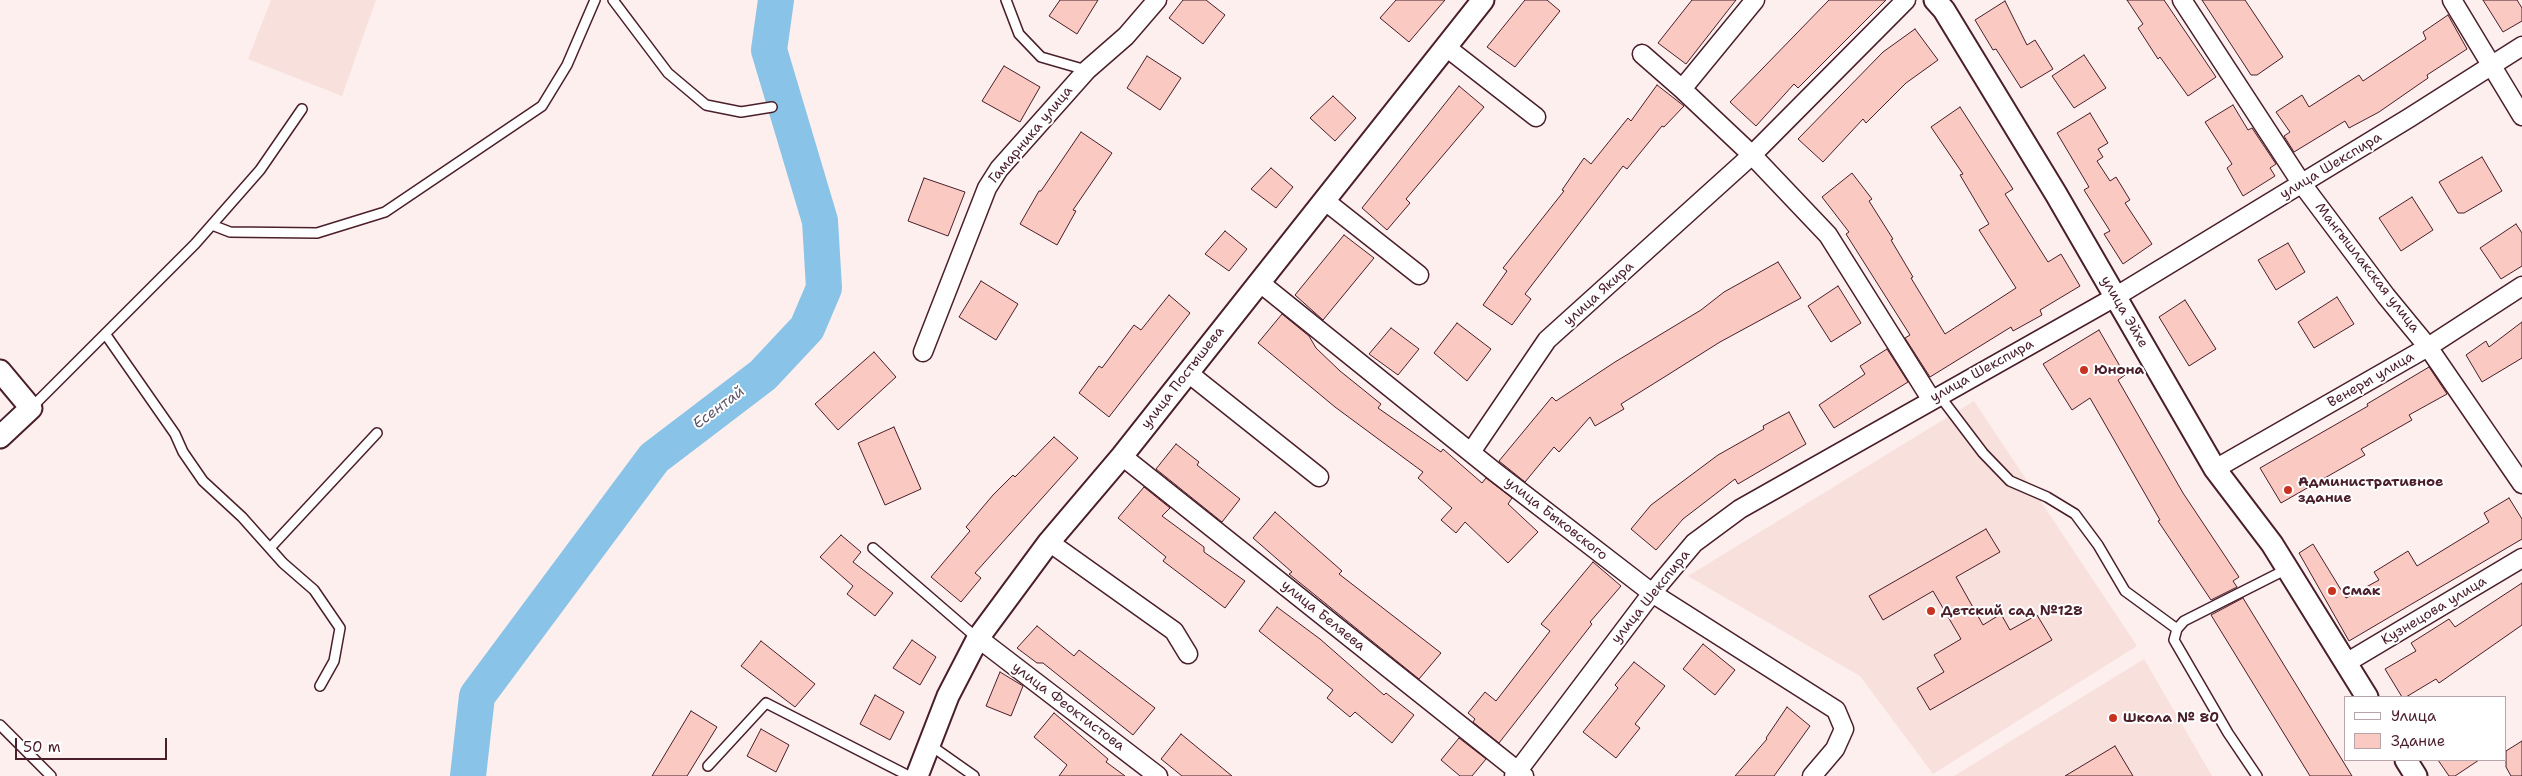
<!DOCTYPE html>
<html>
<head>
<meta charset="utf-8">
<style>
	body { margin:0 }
	#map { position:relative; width:2522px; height:776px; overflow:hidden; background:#fdefed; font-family:"Shantell Sans",sans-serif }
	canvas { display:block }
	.legend { position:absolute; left:2344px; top:696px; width:162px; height:65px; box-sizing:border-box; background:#fff; border:1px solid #b7a5aa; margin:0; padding:6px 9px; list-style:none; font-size:15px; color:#4a1f2b }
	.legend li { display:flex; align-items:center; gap:10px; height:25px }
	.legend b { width:25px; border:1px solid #b7a5aa }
	.scale { position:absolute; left:15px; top:738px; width:152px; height:22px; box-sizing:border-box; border:2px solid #4a1f2b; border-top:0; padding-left:6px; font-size:15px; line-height:18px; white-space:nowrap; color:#4a1f2b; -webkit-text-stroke:4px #fff; paint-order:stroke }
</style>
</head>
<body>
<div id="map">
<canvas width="2522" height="776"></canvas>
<ul class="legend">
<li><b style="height:6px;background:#fff"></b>Улица</li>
<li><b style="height:14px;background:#f9c9c2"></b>Здание</li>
</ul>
<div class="scale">50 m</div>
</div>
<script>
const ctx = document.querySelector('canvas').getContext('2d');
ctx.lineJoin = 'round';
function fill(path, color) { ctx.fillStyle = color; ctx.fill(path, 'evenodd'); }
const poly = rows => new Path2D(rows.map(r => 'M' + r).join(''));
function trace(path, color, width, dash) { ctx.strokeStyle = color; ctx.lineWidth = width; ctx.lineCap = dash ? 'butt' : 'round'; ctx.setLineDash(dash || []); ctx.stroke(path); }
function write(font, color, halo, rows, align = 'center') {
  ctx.font = font + ' "Shantell Sans",sans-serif'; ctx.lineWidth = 4; ctx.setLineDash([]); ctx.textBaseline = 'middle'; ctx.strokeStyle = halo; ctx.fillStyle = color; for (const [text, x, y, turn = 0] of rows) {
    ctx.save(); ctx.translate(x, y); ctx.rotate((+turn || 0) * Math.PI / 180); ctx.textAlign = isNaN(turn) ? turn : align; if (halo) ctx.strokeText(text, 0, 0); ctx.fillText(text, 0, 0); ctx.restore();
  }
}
const built = poly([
	[271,0,376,0,342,96,248,59],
	[1974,401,2137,646,1933,774,1860,676,1688,576],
	[2144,659,2212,776,1954,776]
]);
const river = poly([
	[468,776,477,696,654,458,763,375,807,328,824,288,820,221,769,50,776,0]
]);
const building = poly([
	[1060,0,1098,0,1077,34,1049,16,1060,0],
	[1183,0,1206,0,1225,15,1203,44,1169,18,1183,0],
	[1396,0,1445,0,1409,42,1380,18,1396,0],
	[1525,0,1547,0,1560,11,1515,67,1487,47,1525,0],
	[1692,0,1736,0,1686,64,1658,43,1692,0],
	[1829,0,1886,0,1798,88,1794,84,1756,126,1730,102,1829,0],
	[2127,0,2164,0,2216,77,2188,96,2160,57,2158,59,2138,28,2143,24,2127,0],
	[2202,0,2245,0,2283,57,2257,75,2251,75,2202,0],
	[2483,0,2517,0,2522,8,2522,21,2503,32,2483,0],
	[2005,1,2027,45,2035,40,2053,69,2021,88,1996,49,1993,50,1975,20,2005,1],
	[2448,15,2467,49,2427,75,2428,78,2379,112,2349,128,2345,121,2294,152,2284,136,2290,132,2276,112,2302,95,2309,107,2359,75,2363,81,2426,39,2423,32,2448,15],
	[1915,29,1938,60,1906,83,1866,123,1863,119,1823,162,1798,139,1883,52,1915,29],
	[2084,55,2106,88,2074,108,2052,76,2084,55],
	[1147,56,1181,78,1160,110,1127,88,1147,56],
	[1004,66,1040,87,1020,122,982,101,1004,66],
	[1657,85,1684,106,1664,127,1662,126,1627,169,1623,166,1525,294,1531,299,1512,325,1483,305,1507,271,1503,268,1564,191,1562,190,1584,158,1591,164,1628,118,1631,121,1657,85],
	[1459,86,1484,107,1406,199,1410,203,1387,230,1362,208,1459,86],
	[1333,96,1356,118,1335,141,1310,118,1333,96],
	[2233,105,2248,130,2252,128,2276,164,2270,168,2275,176,2243,196,2227,168,2232,164,2205,122,2233,105],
	[1960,107,2013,189,2005,194,2048,262,2061,254,2080,286,2040,310,2042,315,2013,331,2011,327,1930,377,1905,338,1910,335,1846,234,1849,232,1822,197,1852,173,1872,199,1869,201,1893,239,1891,240,1913,277,1911,278,1945,334,2016,288,1979,230,1989,224,1960,175,1963,174,1931,127,1960,107],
	[2090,113,2108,143,2098,149,2103,157,2097,161,2110,181,2116,177,2130,200,2125,203,2152,244,2123,264,2104,234,2110,231,2084,190,2089,187,2057,133,2090,113],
	[1081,132,1112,153,1073,210,1076,211,1057,245,1020,224,1039,191,1041,191,1081,132],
	[2482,157,2502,191,2464,213,2458,213,2439,182,2482,157],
	[1271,168,1293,187,1276,208,1251,189,1271,168],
	[924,178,965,192,948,236,908,221,924,178],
	[2412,197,2433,230,2401,251,2379,218,2412,197],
	[2516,224,2522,233,2522,266,2501,279,2480,248,2516,224],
	[1225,231,1247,249,1229,271,1205,254,1225,231],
	[1344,235,1374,258,1323,320,1295,295,1344,235],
	[2288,243,2305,272,2276,290,2258,260,2288,243],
	[1778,262,1801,298,1720,342,1666,376,1621,404,1624,409,1595,426,1590,417,1559,452,1554,447,1525,482,1499,461,1552,397,1556,401,1615,362,1701,310,1724,292,1778,262],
	[981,281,1018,304,996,340,959,317,981,281],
	[1838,286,1861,323,1831,342,1808,306,1838,286],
	[1169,295,1190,313,1109,417,1079,393,1099,366,1102,368,1134,325,1141,330,1169,295],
	[2337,297,2354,324,2314,348,2298,322,2337,297],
	[2185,300,2216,349,2189,366,2159,317,2185,300],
	[1282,314,1309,336,1316,348,1340,371,1381,404,1378,408,1441,452,1443,449,1482,483,1486,478,1512,498,1508,504,1538,532,1508,563,1465,522,1456,533,1441,520,1452,508,1418,478,1423,472,1335,407,1258,343,1282,314],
	[2522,322,2522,358,2482,382,2466,355,2486,341,2489,347,2522,322],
	[1457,323,1491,349,1467,381,1434,353,1457,323],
	[1391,328,1419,349,1398,375,1369,354,1391,328],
	[2099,330,2125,375,2118,380,2183,493,2239,577,2233,581,2237,587,2211,600,2158,521,2160,520,2090,398,2072,410,2043,364,2099,330],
	[1887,349,1908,382,1834,428,1819,405,1865,374,1860,366,1887,349],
	[874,352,896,377,838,430,815,404,874,352],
	[2429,367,2447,394,2409,415,2412,420,2361,449,2365,455,2281,503,2260,468,2368,406,2367,404,2429,367],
	[1789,412,1806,444,1738,484,1735,479,1683,519,1656,550,1631,529,1651,505,1718,455,1764,429,1763,426,1789,412],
	[894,427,921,489,885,505,858,443,894,427],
	[1054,437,1078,458,975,573,981,578,961,602,931,577,970,531,966,527,993,495,1013,475,1015,477,1054,437],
	[1176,444,1199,462,1197,465,1240,499,1222,522,1156,469,1176,444],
	[1144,487,1170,508,1162,516,1204,547,1204,552,1245,581,1225,608,1163,561,1166,557,1118,518,1144,487],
	[2509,498,2522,519,2522,539,2349,641,2299,553,2313,544,2346,598,2379,580,2374,572,2408,551,2417,566,2489,522,2484,513,2509,498],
	[1275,512,1342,571,1339,574,1441,653,1419,679,1289,574,1292,572,1253,538,1275,512],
	[1986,529,2000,552,1956,577,1970,602,1983,625,2001,614,2010,630,2037,615,2052,640,1930,710,1917,688,1944,672,1934,655,1961,639,1933,591,1883,620,1869,596,1986,529],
	[841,535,861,552,853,562,893,593,875,616,847,594,853,586,820,557,841,535],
	[1593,562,1621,586,1590,622,1592,624,1499,743,1473,722,1475,719,1468,713,1485,692,1496,701,1550,631,1541,624,1593,562],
	[2522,583,2522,625,2439,683,2436,679,2406,697,2402,697,2385,669,2416,651,2411,643,2449,619,2455,627,2522,583],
	[2243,598,2352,776,2310,776,2211,615,2243,598],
	[1277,607,1320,639,1384,695,1386,693,1414,715,1392,743,1355,712,1350,717,1327,698,1333,690,1259,631,1277,607],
	[1037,626,1074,656,1079,650,1155,708,1133,735,1043,663,1037,663,1017,648,1037,626],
	[912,640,936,657,920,685,893,668,912,640],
	[761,641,815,684,795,707,741,666,761,641],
	[1703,644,1735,670,1715,695,1683,669,1703,644],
	[1634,662,1665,686,1635,724,1640,728,1616,758,1583,732,1618,688,1615,685,1634,662],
	[1000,672,1023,686,1011,716,986,706,1000,672],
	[875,695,904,712,890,740,860,724,875,695],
	[1787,707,1810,726,1774,776,1735,776,1767,739,1766,738,1787,707],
	[691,711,717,727,687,776,652,776,691,711],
	[1054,713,1108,759,1106,762,1125,776,1059,776,1067,765,1034,737,1054,713],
	[761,729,789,745,776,772,747,756,761,729],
	[1181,734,1232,776,1182,776,1161,759,1181,734],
	[1459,738,1486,759,1472,776,1460,776,1441,760,1459,738],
	[2522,741,2522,776,2511,776,2506,767,2506,751,2522,741],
	[2115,746,2133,776,2065,776,2115,746],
	[2438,760,2479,760,2455,776,2449,776,2438,760]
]);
const service = poly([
	[613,0,668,73,706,105,741,112,772,107],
	[1006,0,1019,34,1041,57,1086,70],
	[212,225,230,232,317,233,385,212,542,106,567,65,595,0],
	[106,335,175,434,183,452,203,481,242,517,283,563,314,590,340,628,334,661,320,686],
	[1939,395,1983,453,2010,481,2047,497,2075,514,2098,545,2125,591,2177,629],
	[31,408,195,244,260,170,302,109],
	[270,548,377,433],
	[873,548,977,638],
	[0,725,51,776],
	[930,745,974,776],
	[708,766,766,703,909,776],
	[2257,776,2228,733,2174,640,2177,629,2184,621,2287,569]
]);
const minor = poly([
	[1755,0,1682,89,1752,155,1828,235,1931,399],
	[2182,0,2302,184,2386,296,2428,347,2522,484],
	[2452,0,2522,116],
	[1446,47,1536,117],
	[1642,54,1682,89],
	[1324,200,1419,275],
	[1259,282,1495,472,1652,593,1836,710,1844,729,1835,749,1812,776],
	[923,352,987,188,999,169,1087,70,1126,36,1157,0],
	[1187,372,1319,477],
	[1471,452,1547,340,1752,155,1906,0],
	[1122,456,1524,776],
	[2215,469,2428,347,2522,286],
	[1049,542,1174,631,1188,654],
	[978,638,1158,776],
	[2346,663,2522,558],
	[1514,776,1652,593,1694,543,1740,509,2115,297,2409,118,2522,46]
]);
const tertiary = poly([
	[1935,0,1944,10,2056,194,2215,469,2272,544,2367,697],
	[0,371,31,408,0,437],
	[2406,760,2416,776],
	[917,776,948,696,978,638,1049,542,1122,456,1483,0]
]);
const markers = [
	[2084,370,5,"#c8321e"],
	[2288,490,5,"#c8321e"],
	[2332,591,5,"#c8321e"],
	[1931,611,5,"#c8321e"],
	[2113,718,5,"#c8321e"]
];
const streetNames = [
	["Гамарника улица",1031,135,-50],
	["улица Шекспира",2331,166,-31],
	["Мангышлакская улица",2367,268,52],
	["улица Якира",1599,294,-42],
	["улица Эйхе",2124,312,60],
	["улица Шекспира",1982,371,-29],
	["улица Постышева",1183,378,-52],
	["Венеры улица",2371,380,-30],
	["улица Быковского",1556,519,38],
	["улица Шекспира",1651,597,-51],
	["Кузнецова улица",2434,611,-31],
	["улица Беляева",1323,616,39],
	["улица Феоктистова",1068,707,37]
];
const poiNames = [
	["Юнона",2094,370],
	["Административное",2298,482],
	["здание",2298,498],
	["Смак",2342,591],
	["Детский сад №128",1941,611],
	["Школа № 80",2123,718]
];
const waterNames = [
	["Есентай",719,408,-37]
];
fill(built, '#f8e0dc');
trace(river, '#8ac3e8', 36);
fill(building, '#f9c9c2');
trace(building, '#4a1f2b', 1);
trace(service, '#4a1f2b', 12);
trace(minor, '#4a1f2b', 21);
trace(tertiary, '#4a1f2b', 25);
trace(service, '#fff', 9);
trace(minor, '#fff', 18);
trace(tertiary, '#fff', 21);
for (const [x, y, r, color] of markers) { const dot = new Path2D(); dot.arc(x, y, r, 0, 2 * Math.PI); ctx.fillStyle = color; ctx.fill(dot); trace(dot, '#fff', 2); }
write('14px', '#4a1f2b', '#fff', streetNames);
write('bold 14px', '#4a1f2b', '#fff', poiNames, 'left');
write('italic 15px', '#60586d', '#fff', waterNames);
</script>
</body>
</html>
